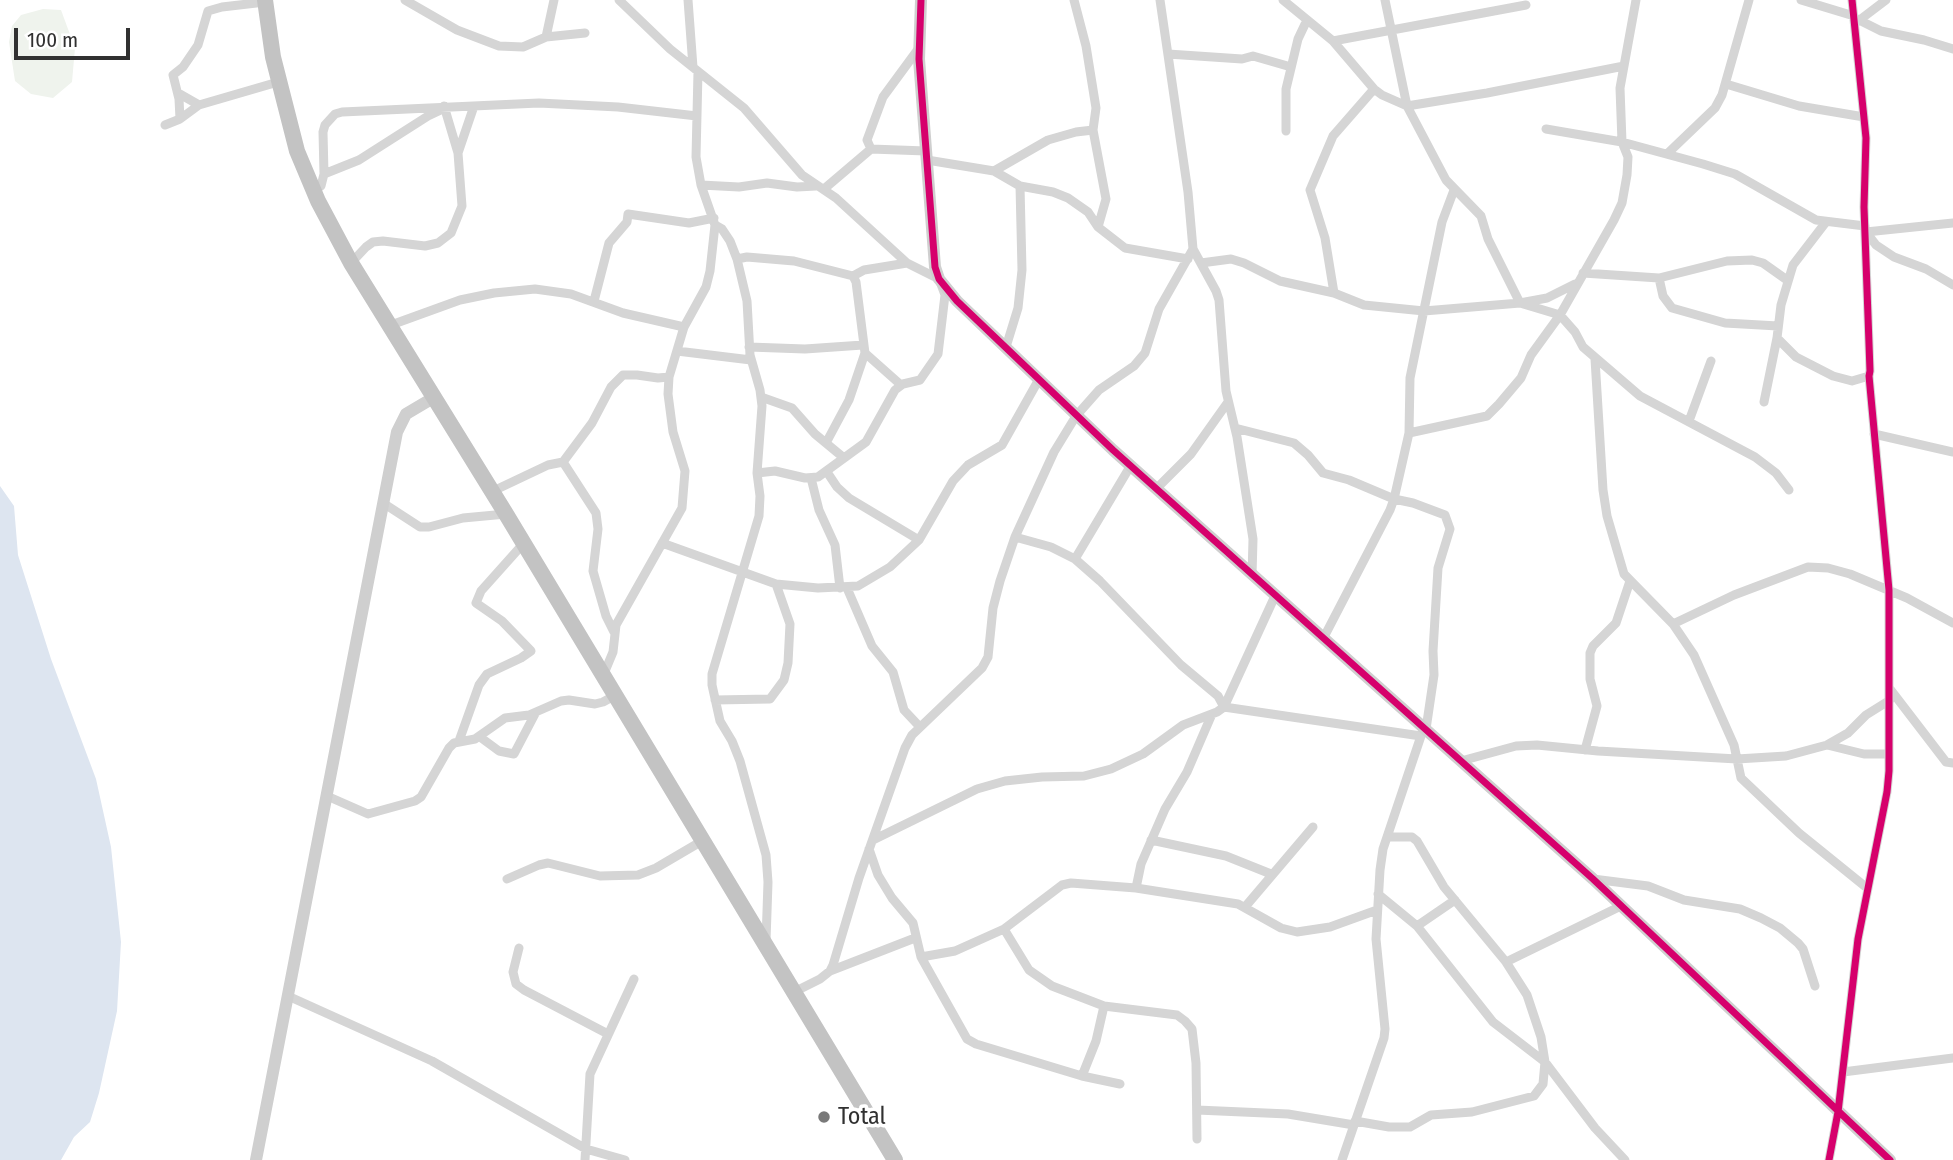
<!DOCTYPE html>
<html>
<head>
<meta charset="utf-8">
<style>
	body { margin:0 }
	#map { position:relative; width:1953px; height:1160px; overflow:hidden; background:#fff; font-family:"Fira Sans Condensed",sans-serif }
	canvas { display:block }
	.scale { position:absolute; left:14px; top:28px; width:116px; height:32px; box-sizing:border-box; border:4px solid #313131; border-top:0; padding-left:9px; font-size:21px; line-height:24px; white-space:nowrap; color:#313131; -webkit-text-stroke:5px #fff; paint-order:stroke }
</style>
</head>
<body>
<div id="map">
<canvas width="1953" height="1160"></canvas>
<div class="scale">100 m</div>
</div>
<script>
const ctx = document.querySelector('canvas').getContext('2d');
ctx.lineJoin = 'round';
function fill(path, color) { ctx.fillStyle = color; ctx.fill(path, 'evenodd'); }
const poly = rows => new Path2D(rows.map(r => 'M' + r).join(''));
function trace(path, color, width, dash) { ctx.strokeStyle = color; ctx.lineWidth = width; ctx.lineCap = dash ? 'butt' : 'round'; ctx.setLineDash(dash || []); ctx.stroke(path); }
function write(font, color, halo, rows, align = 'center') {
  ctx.font = font + ' "Fira Sans Condensed",sans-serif'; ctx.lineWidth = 7; ctx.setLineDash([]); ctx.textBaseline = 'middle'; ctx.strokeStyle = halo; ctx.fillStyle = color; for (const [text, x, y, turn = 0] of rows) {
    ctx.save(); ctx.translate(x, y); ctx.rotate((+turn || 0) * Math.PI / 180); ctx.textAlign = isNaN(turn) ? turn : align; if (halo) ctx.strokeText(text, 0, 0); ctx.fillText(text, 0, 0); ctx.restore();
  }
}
const green = poly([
	[43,9,61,10,75,48,72,82,53,98,31,94,15,81,9,42,12,26,21,15]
]);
const water = poly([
	[0,486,14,506,18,555,51,659,96,779,111,847,121,942,117,1011,99,1093,90,1122,74,1137,61,1160,0,1160]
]);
const street = poly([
	[405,0,457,30,499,46,523,47,546,37,585,33],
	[619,0,670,49,744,108,802,175,836,198,907,263,939,279,945,295,938,354,920,380,903,384,895,390,866,442,818,477,805,478,775,471,757,473],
	[688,0,693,67],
	[1074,0,1086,46,1096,108,1093,130,1106,199,1098,227],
	[1160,0,1188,192,1193,249,1216,291,1219,300,1226,391,1237,437,1253,539,1252,576],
	[1283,0,1333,41,1374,89,1382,95,1407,106,1487,93,1624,66],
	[1385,0,1407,106,1446,180,1481,216,1488,239,1520,303,1547,298,1575,284],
	[1801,0,1854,16],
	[1861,21,1881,31,1924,40,1953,49],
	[1857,22,1886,0],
	[546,37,554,0],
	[1333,41,1526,5],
	[1168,54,1242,59,1253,56,1291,67],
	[1726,84,1799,106,1864,117],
	[178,93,199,105],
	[180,119,179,99,173,75,183,67,198,45,208,11,222,7,265,2],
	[165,125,180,119,199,105,278,82],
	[1546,129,1622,142,1703,164,1735,174,1816,220,1865,226],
	[1286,131,1286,89,1298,39,1307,20],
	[871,149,867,140,883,97,919,48],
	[458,153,474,106],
	[1667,154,1715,108,1722,95,1749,0],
	[927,160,994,171,1020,186,1053,192,1068,198,1088,212,1098,227,1125,248,1188,259],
	[994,171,1048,140,1076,132,1093,130],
	[324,174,359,160,428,116,445,108],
	[701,185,739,187,767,183,797,187,816,186],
	[824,189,871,149,926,151],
	[313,191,321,186,324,174,323,132,325,125,335,114,342,112,539,103,618,107,697,116],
	[1826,222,1793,265,1781,305,1777,338,1796,357,1833,376,1852,381,1869,376],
	[715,225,722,229,730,241,737,259,747,301,750,355,760,390,762,406,757,473,760,496,759,516,712,674,712,685,720,721,732,741,740,761,766,855,768,882,766,941],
	[1866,232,1876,245,1894,257,1926,269,1953,285],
	[1866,232,1953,223],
	[737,259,747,257,794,261,853,276,856,282,865,353,849,400,826,443],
	[351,263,366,247,373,242,383,241,425,246,438,243,451,233,462,206,458,153,444,106],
	[1201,263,1231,259,1244,263,1280,281,1334,293,1364,305,1424,311,1520,303,1560,315,1575,332,1583,347,1640,396,1755,457,1776,473,1789,490],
	[1583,273,1659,278,1727,261,1752,260,1763,263,1787,280],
	[853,276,864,270,907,263],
	[1659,278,1663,296,1672,308,1725,323,1778,326],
	[1334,293,1325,238,1310,190,1333,136,1374,89],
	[594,301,609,243,627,222,628,214,689,223,714,218],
	[391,325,460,300,494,293,535,289,571,294,623,313,684,327],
	[749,347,805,349,863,345],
	[1006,347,1018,308,1022,270,1020,186],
	[677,351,751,360],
	[865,353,901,385],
	[1595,359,1603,490,1607,516,1624,574,1673,624,1694,655,1734,745,1741,778,1799,833,1867,888],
	[761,397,792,408,815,434,844,458],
	[1764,402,1777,338],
	[1689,421,1711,361],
	[1235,428,1294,443,1308,455,1323,473,1349,480,1394,499,1413,503,1445,515,1450,529,1438,568,1433,651,1434,675,1426,729],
	[1409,433,1487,416,1499,404,1521,378,1531,355,1560,315,1614,220,1622,203,1627,175,1628,157,1622,142,1620,88,1636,0],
	[1874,434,1953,452],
	[563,462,592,423,611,387,623,375,637,375,658,378,669,377],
	[827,472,837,487,849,498,919,540],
	[811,478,819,510,835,545,840,588],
	[1156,489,1191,454,1228,402],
	[491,492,548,465,563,462,596,513,598,529,593,571,606,616,614,632],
	[383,503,420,527,429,527,463,518,506,514],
	[1015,537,1051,547,1075,559,1100,581,1181,665,1218,696,1224,707],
	[662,543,776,584,818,588,858,586,890,567,919,540,953,481,968,465,1002,445,1038,381],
	[1075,559,1131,465],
	[847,588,872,646,893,672,904,710,919,726],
	[1673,624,1734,595,1808,567,1828,568,1850,574,1907,598,1953,623],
	[1323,639,1390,510,1394,499,1409,433,1410,378,1442,222,1454,190],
	[603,676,613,652,616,625,682,508,685,471,673,432,668,394,669,377,684,327,706,287,710,271,715,225,701,185,696,157,698,72],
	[1890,689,1946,762,1953,763],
	[715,700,770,699,784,680,788,663,790,624,776,584],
	[1224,707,1421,736],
	[480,737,499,751,514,754,536,712],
	[459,741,479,685,487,674,521,658,531,651,502,621,476,603,481,591,523,544],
	[1827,745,1864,754,1889,754],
	[1585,750,1597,706,1590,679,1590,653,1593,646,1616,623,1630,581],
	[1461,761,1516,746,1537,745,1598,751,1737,759,1786,756,1827,745,1848,733,1866,715,1890,700],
	[327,796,368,814,415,801,421,797,449,748,454,743,475,739,505,718,529,715,561,701,569,700,595,704,603,702,614,696],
	[873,840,977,789,1005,781,1042,777,1084,776,1111,769,1143,754,1183,725,1217,712,1224,707,1275,596],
	[1151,840,1226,856,1271,874],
	[869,849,878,875,892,898,913,923,921,957,967,1039,976,1044,1082,1076,1120,1084],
	[507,879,539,865,548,863,600,876,638,875,656,868,702,841],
	[1593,879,1648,886,1684,900,1740,909,1761,918,1780,928,1798,943,1803,949,1815,986],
	[1136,888,1141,864,1165,809,1187,772,1212,714],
	[1378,894,1417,926,1493,1022,1545,1062,1595,1128,1625,1160],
	[1245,907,1313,827],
	[1417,926,1455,900],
	[1004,929,1029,970,1052,986,1104,1006,1177,1015,1185,1021,1192,1029,1196,1063,1197,1139],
	[519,948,513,972,516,984,524,990,608,1034],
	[921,957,955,951,1004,929,1062,885,1071,883,1136,888,1238,904,1281,928,1297,932,1330,927,1377,910],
	[1506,962,1621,906],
	[830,971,915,938],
	[794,992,820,979,830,971,833,965,859,878,905,748,912,735,982,668,988,657,993,608,1000,581,1015,537,1054,452,1076,416,1099,390,1134,366,1145,353,1159,309,1193,249],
	[288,996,432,1061,586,1149,625,1160],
	[1843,1072,1953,1058],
	[1082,1076,1096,1041,1104,1006],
	[1197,1110,1288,1114,1354,1125],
	[1355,1121,1389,1127,1410,1127,1431,1115,1472,1112,1534,1096,1543,1084,1545,1062,1541,1037,1527,995,1506,962,1444,887,1417,841,1412,837,1388,837],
	[585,1160,590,1074,634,979],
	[1342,1160,1384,1038,1385,1029,1376,939,1380,870,1383,849,1424,727],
	[1829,1160,1838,1112,1858,939,1887,792,1889,771,1889,590,1869,376,1870,371,1864,207,1866,138,1852,0]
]);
const secondary = poly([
	[921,0,919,59,935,267,939,279,957,301,1113,450,1593,879,1890,1160],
	[256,1160,397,432,406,414,433,398]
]);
const highway = poly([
	[265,0,273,57,297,151,318,201,351,263,506,514,895,1160]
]);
const cycleway = poly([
	[921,0,919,59,935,267,939,279,957,301,1113,450,1593,879,1890,1160],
	[1829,1160,1838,1112,1858,939,1887,792,1889,771,1889,590,1869,376,1870,371,1864,207,1866,138,1852,0]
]);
const markers = [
	[824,1117,7,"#797979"]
];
const poiNames = [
	["Total",838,1117]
];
fill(green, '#eff3ed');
fill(water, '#dde5f0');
trace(street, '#d5d5d5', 9);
trace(secondary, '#cfcfcf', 12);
trace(highway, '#c3c3c3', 16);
trace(cycleway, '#d6006c', 7);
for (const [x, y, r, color] of markers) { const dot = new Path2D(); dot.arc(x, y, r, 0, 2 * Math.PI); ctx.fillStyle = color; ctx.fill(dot); trace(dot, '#fff', 2.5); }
write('24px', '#313131', '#fff', poiNames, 'left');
</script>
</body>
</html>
